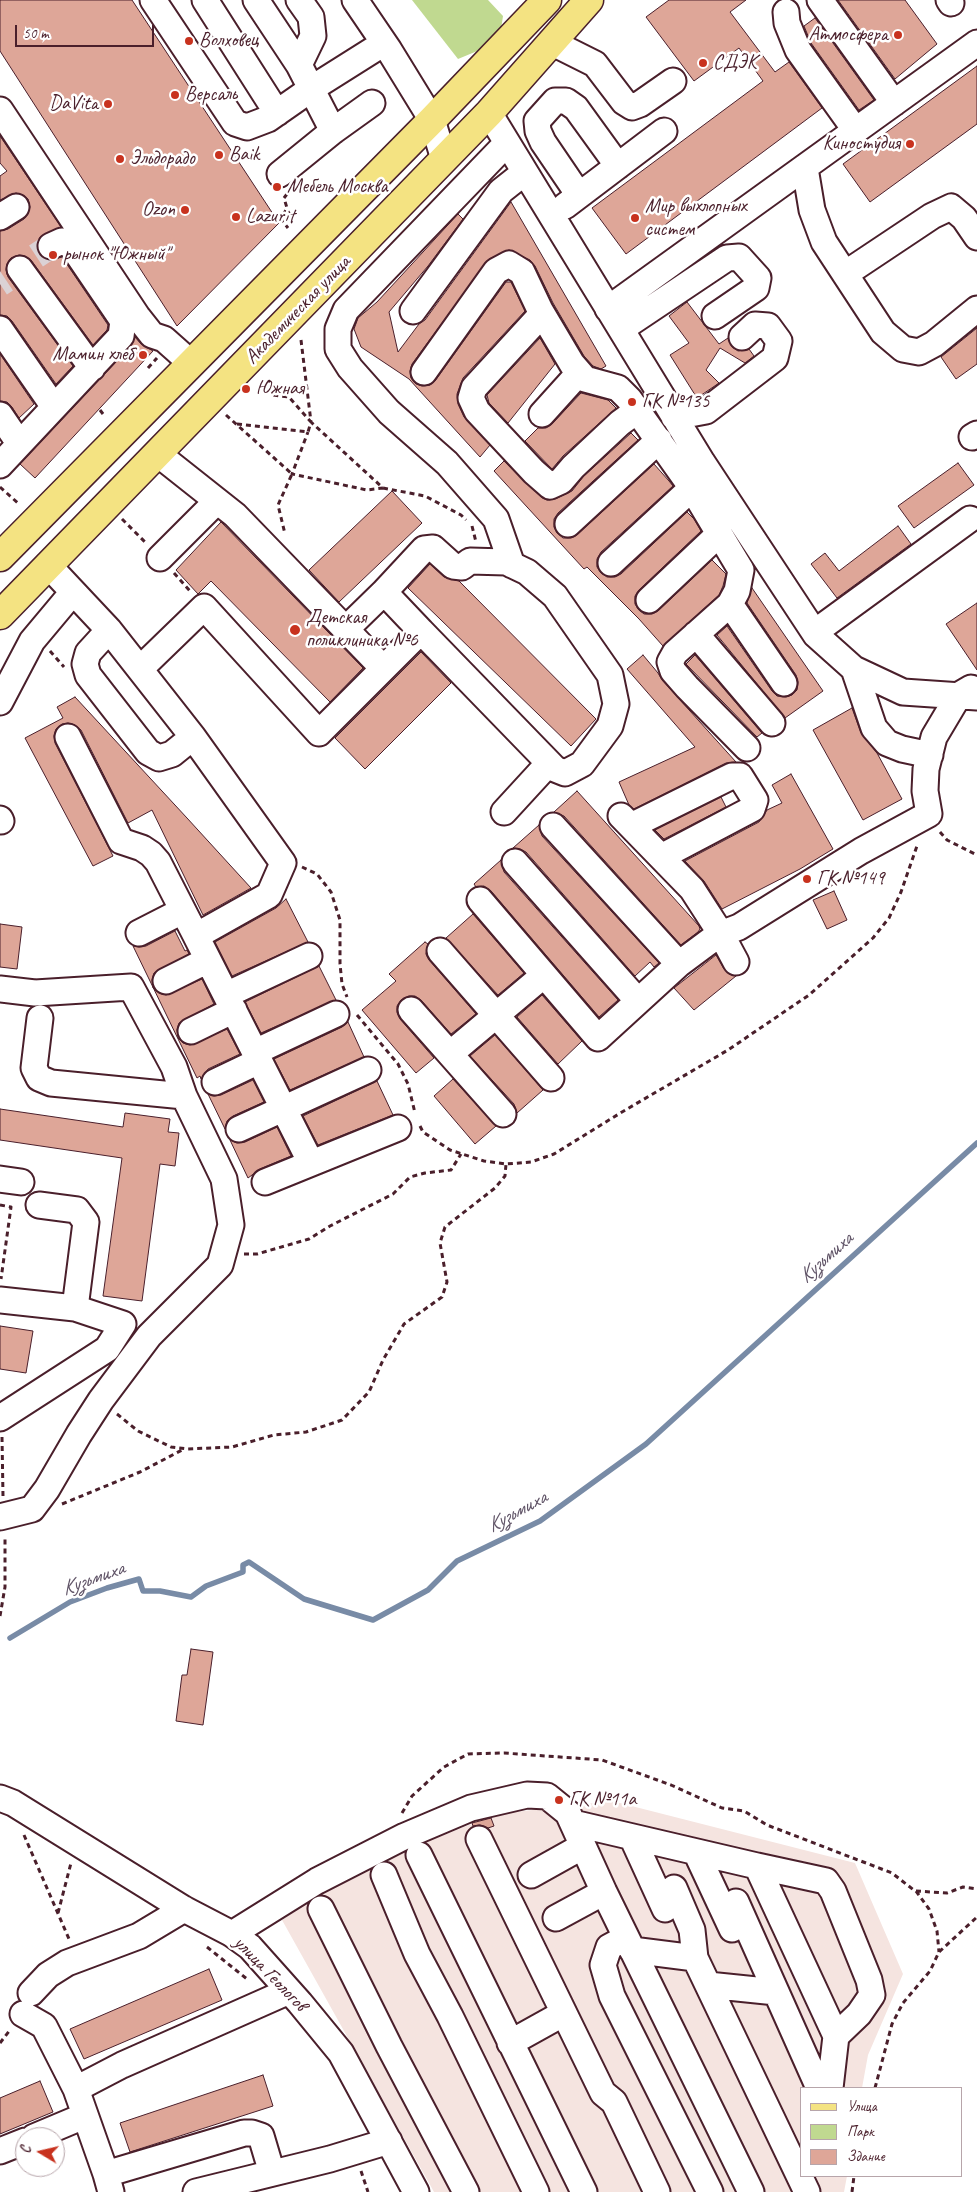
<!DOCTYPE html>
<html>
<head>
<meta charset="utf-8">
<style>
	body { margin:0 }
	#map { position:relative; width:977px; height:2192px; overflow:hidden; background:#fff; font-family:Caveat,sans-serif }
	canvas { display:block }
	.legend { position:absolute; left:800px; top:2087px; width:162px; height:90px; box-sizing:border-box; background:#fff; border:1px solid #b7a5aa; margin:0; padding:6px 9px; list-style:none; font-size:15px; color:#4a1f2b }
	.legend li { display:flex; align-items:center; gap:10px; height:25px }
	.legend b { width:25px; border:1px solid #b7a5aa }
	.north { position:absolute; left:15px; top:2127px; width:50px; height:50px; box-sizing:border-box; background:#fff; border:1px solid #b7a5aa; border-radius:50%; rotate:279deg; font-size:14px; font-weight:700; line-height:20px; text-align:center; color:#4a1f2b }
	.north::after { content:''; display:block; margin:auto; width:18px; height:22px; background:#c8321e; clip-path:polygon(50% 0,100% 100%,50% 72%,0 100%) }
	.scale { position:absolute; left:15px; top:25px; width:139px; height:22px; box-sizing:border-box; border:2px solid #4a1f2b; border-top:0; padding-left:6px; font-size:15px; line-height:18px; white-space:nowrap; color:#4a1f2b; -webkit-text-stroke:4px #fff; paint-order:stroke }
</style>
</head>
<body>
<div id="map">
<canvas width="977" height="2192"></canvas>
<ul class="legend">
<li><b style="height:6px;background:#f4e382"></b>Улица</li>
<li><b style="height:14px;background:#c0d990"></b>Парк</li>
<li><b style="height:14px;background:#dea698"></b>Здание</li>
</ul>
<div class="north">С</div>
<div class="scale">50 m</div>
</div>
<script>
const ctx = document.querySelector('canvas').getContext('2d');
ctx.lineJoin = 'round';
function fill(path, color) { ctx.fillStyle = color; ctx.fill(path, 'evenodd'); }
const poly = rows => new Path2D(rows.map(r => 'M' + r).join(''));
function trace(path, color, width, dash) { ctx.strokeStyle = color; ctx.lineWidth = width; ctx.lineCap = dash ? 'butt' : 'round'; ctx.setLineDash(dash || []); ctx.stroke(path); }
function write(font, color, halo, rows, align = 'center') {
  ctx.font = font + ' Caveat,sans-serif'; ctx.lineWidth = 5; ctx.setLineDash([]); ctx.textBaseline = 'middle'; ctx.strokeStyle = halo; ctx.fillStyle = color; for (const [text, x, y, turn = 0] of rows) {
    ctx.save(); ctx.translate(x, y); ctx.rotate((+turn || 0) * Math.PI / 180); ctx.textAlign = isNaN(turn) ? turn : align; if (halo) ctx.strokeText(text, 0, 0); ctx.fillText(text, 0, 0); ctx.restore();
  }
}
const built = poly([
	[612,1801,855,1863,903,1974,868,2055,862,2088,801,2088,801,2176,847,2176,844,2192,434,2192,282,1920,336,1883,425,1842,497,1814]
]);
const green = poly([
	[412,0,488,0,503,16,499,42,458,59]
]);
const stream = poly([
	[10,1638,70,1602,107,1588,139,1579,143,1591,160,1591,191,1597,206,1586,243,1572,243,1565,249,1562,304,1599,373,1620,428,1590,457,1561,540,1521,646,1444,977,1143]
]);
const building = poly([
	[0,0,132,0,279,223,177,326,0,51,0,0],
	[669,0,746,0,730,12,775,72,789,62,822,108,626,254,592,208,763,81,739,48,694,81,646,17,669,0],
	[838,0,905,0,937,44,895,79,838,0],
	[815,18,874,100,859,110,811,43,804,26,815,18],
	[977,66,977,124,870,202,843,164,977,66],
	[0,136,61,227,40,237,37,244,38,252,42,257,49,260,62,257,108,325,107,330,93,345,31,260,25,256,19,255,11,258,7,264,6,270,8,277,73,366,56,384,12,321,7,316,0,315,0,231,8,229,24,219,28,214,30,207,28,199,23,195,16,193,0,200,0,176,7,171,0,163,0,136],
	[511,202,606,366,601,369,593,366,584,356,553,303,535,266,530,260,509,250,489,259,412,364,410,371,411,378,416,384,422,386,430,385,435,381,506,282,511,282,525,311,463,378,457,394,458,404,464,417,490,445,480,457,409,379,361,347,354,329,358,318,377,302,458,214,463,219,428,266,389,312,398,352,419,324,425,320,511,202],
	[687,302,719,344,728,338,732,347,738,351,749,349,754,356,745,363,720,348,706,370,719,383,697,398,670,355,689,343,669,316,687,302],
	[977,328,977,364,956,379,941,357,977,328],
	[135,337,141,344,153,351,35,478,20,464,131,346,135,337],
	[540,338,555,364,508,423,489,403,487,395,540,338],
	[0,354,34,404,19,418,12,407,7,402,0,401,0,354],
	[581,393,608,400,616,408,563,456,552,469,525,441,538,428,546,428,552,424,581,393],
	[631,433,638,440,558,513,554,519,554,527,557,533,563,538,571,538,577,535,654,464,669,481,673,486,601,552,597,559,597,567,601,573,607,577,615,577,621,574,687,512,694,519,701,531,639,590,635,596,635,604,638,609,644,614,652,614,658,611,712,560,726,574,723,586,719,595,663,646,639,619,587,567,584,569,494,471,504,461,541,497,547,500,555,499,572,491,583,477,631,433],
	[958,463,974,485,914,528,898,506,958,463],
	[392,491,422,523,339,602,309,570,392,491],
	[221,522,363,668,330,702,211,581,198,594,176,570,221,522],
	[898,526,911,544,837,598,811,564,825,553,839,571,898,526],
	[430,564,444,577,459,581,596,719,571,746,408,588,430,564],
	[752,588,823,691,785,718,717,635,727,626,772,691,777,696,786,697,792,695,797,690,798,682,796,675,747,603,752,588],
	[977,603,977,670,946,624,977,603],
	[421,652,451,683,365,769,335,738,421,652],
	[643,655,658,673,662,680,736,762,726,763,634,809,629,805,619,782,695,747,627,669,643,655],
	[695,655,761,732,762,733,757,737,686,664,695,655],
	[75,697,187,818,251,888,203,915,152,810,128,823,81,730,75,725,68,723,62,724,56,729,54,736,55,743,113,856,93,866,25,738,63,718,57,707,75,697],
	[852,708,861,733,877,753,902,799,863,820,813,730,852,708],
	[791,774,833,849,800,869,722,909,704,881,685,861,759,822,767,810,782,803,772,785,791,774],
	[577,791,699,926,700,929,698,932,681,945,564,816,554,812,577,791],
	[721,797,726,807,664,839,655,830,721,797],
	[539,825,542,836,659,963,654,967,650,962,635,976,526,852,520,849,513,848,539,825],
	[501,860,504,872,618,1000,599,1017,491,891,484,886,476,887,474,884,501,860],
	[834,891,847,920,827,929,813,900,834,891],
	[286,899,308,942,232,976,215,942,276,908,286,899],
	[473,914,524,973,498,995,446,938,473,914],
	[0,924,22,927,17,969,0,967,0,924],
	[175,931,185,951,187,950,189,954,154,973,152,980,153,988,159,993,166,995,202,979,214,1004,179,1023,177,1030,178,1038,183,1043,190,1045,227,1029,240,1054,208,1069,201,1079,200,1076,197,1078,133,946,139,947,146,946,175,931],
	[425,942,428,944,426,954,429,960,476,1014,451,1034,421,1000,415,996,409,996,401,1000,397,1006,397,1012,400,1019,434,1058,416,1073,362,1010,396,981,389,974,425,942],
	[716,955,724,969,729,974,736,976,694,1010,674,988,716,955],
	[319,966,336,1000,261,1033,245,1002,319,966],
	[542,995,582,1041,558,1064,517,1017,542,995],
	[348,1022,364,1057,290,1090,274,1059,342,1027,348,1022],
	[495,1035,543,1090,517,1113,514,1104,470,1056,495,1035],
	[453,1079,496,1126,475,1144,434,1096,453,1079],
	[253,1080,264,1102,233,1116,227,1121,225,1129,208,1094,214,1096,221,1095,253,1080],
	[377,1081,393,1115,318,1145,303,1116,377,1081],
	[0,1109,123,1127,125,1113,170,1119,168,1132,179,1133,175,1166,160,1164,142,1301,103,1296,122,1158,0,1140,0,1109],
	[277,1127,291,1156,260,1169,248,1178,230,1140,237,1143,245,1142,277,1127],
	[0,1326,33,1331,26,1373,0,1369,0,1326],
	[191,1649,213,1652,203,1725,176,1721,182,1675,187,1675,191,1649],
	[491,1818,494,1826,488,1828,480,1825,473,1826,472,1823,491,1818],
	[209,1969,222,2000,84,2059,70,2029,209,1969],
	[263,2075,273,2106,130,2152,120,2123,263,2075],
	[40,2081,53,2112,0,2134,0,2098,40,2081]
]);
const minorTunnel = poly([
	[36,256,51,246],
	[0,284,6,280]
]);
const path = poly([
	[287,194,284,198,287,208,281,219,288,228],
	[301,340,311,422,383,488,367,490,292,474,308,432],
	[148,368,157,358],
	[100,410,103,414],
	[226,415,292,474,278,505,285,534],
	[237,424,308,432,311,422,289,397,273,395,260,382],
	[0,487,19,504],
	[383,488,425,496,461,515,466,520],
	[122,519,146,543],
	[472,526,476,542],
	[174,573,190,591],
	[50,651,64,667],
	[940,832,947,840,977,855],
	[302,867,317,874,331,892,340,920,340,964,342,984,347,997],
	[357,1015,398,1064,408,1084,415,1113],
	[420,1126,423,1132,450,1150,484,1161,506,1164,531,1162,554,1154,622,1112,728,1050,809,995,873,938,889,918,901,892,918,843],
	[0,1205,11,1207,1,1279],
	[244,1254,257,1254,309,1239,330,1226,393,1194,410,1177,425,1173,451,1170,461,1154],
	[117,1414,138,1431,171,1447,188,1449,232,1447,274,1435,306,1432,342,1420,369,1392,383,1360,404,1324,442,1297,447,1282,440,1243,445,1227,495,1188,505,1176,506,1164],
	[2,1437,3,1496],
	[62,1504,140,1472,184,1449],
	[0,1616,5,1587,5,1537],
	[402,1813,412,1796,444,1767,468,1754,504,1753,602,1760,671,1785,722,1808,744,1811,767,1825,892,1873,915,1891,947,1893,963,1887,977,1889],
	[24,1835,69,1939],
	[916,1891,929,1909,937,1931,939,1952],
	[58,1913,71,1863],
	[207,1947,247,1979],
	[0,2043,10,2030],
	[875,2088,892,2024,903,2003,930,1971,939,1952,977,1917],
	[361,2171,368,2192],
	[852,2192,854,2176]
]);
const minor = poly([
	[153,0,235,123,247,127,268,119,311,89,384,43],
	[205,0,277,113],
	[256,0,299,65,333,131],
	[355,0,389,50,432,120,444,159],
	[820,0,894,103],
	[949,0,951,3],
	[786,12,787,23,798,50,856,131],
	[551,42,595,64,624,102,632,107,640,104,673,81],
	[299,65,313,36,311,17,299,0],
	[0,110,137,316,152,335,164,339,191,363],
	[489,113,702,462,816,635,854,669,903,692,977,697],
	[507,143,346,310,338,329,338,349,350,368,389,412,447,463,496,519,512,565],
	[805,168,812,210,824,242,883,332,903,349,919,352,934,344,977,309],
	[280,174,333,131,372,103],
	[579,195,543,142,538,131,537,121,555,101,566,101,576,108,618,166],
	[565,206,664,131],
	[0,217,16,207],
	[20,269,92,368],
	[845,274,932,216,951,207,964,218,977,237],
	[608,309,977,43],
	[413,311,501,191,525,172],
	[542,314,474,388,471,398,477,411,534,472,550,486,561,481,573,467,620,423,638,410],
	[0,329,54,407],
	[621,329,727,258,739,257,758,278,756,288,715,316],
	[424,372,496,271,509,264,522,272,540,310,572,364,585,379,618,388,629,399,690,485,741,570,737,591,730,604,675,653,670,662,673,671,687,687,747,748],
	[542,414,579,373],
	[0,415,19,443],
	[674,417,706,411,775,358,779,341,768,326,755,325,742,337],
	[972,437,977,434],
	[158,454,235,515,383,668],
	[0,465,121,336,123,321,72,246,62,241,51,246],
	[568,524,659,440],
	[160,558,217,501],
	[611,563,692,488],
	[48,565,109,630,193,737,283,863,269,895,196,936,158,862,151,854,142,848,121,841,68,737],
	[384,592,424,549,433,548,453,566,462,567,470,561,506,562,527,572,555,596,610,675,616,704,610,726,582,764,565,773,555,769,421,631],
	[649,600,719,534],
	[730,604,784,683],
	[109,630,88,653,85,664,88,675,148,752,159,758,172,754,193,737],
	[815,632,970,519],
	[696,634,772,723],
	[140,669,204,607,319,733,421,631,384,592,346,629],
	[854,669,874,728,887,743,902,749,930,755],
	[0,702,32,641,73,592],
	[504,812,549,763],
	[621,816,692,889,721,934,736,962],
	[0,819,1,821],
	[553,826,679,964],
	[631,826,732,776,740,776,755,800,752,809,661,857],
	[515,862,638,1001],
	[480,900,598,1038,679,964,718,935,739,927,861,851,929,814,925,791,926,769,934,737,959,695,971,688],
	[139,933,182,911],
	[196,936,311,1163],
	[440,951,551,1078],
	[166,981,208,960],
	[0,989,35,993,131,987,174,1067,184,1096,224,1179,231,1225,220,1265,149,1336,101,1400,79,1434,47,1489,32,1509,0,1517],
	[226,995,309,956],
	[411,1010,503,1114],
	[40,1018,34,1068,39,1078,51,1083,184,1096],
	[191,1031,234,1010],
	[255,1052,336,1014],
	[450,1054,544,975],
	[215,1082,259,1061],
	[239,1129,368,1070],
	[0,1179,21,1182],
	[265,1182,398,1128],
	[39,1205,77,1210,86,1222,75,1308],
	[0,1300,75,1308,123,1324,107,1349,0,1418],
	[0,1798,13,1803,184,1909,232,1934,250,1947,300,2003,341,2053,416,2192],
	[573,1823,757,1866,836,2036,830,2088],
	[632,1837,665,1909],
	[479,1839,603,2093,614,2102,657,2192],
	[696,1852,732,1929],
	[419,1855,584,2192],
	[757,1866,826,1881,833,1891,869,1980,872,1995,859,2014,836,2036],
	[384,1875,417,1954,450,2016,536,2192],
	[531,1875,583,1846],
	[674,1888,692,1930,695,1958,807,2192],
	[736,1902,819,2088],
	[321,1909,389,2046,466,2192],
	[556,1918,604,1892],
	[232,1934,317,1881,405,1836,471,1808,527,1795,547,1796,568,1813,604,1892,751,2192],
	[626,1938,609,1947,603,1965,612,1996,710,2192],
	[632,1950,695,1958],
	[708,1985,776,1992],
	[31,1993,48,1975,67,1963,139,1936,184,1909],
	[23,2014,44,2026,76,2089],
	[510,2043,564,2013],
	[34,2137,84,2116],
	[0,2151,25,2141],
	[106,2174,244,2133,252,2133,261,2136,272,2173],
	[111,2192,106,2174,76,2089,122,2065,289,1991],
	[196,2192,330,2159,389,2141]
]);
const major = poly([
	[0,557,432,120,547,0],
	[0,615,489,113,589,0]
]);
const markers = [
	[898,35,5,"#c8321e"],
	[189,41,5,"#c8321e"],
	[703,63,5,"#c8321e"],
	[175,95,5,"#c8321e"],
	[108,104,5,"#c8321e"],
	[910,144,5,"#c8321e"],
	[219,155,5,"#c8321e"],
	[120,159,5,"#c8321e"],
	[277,187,5,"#c8321e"],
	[185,210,5,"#c8321e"],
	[236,217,5,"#c8321e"],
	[635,218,5,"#c8321e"],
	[53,255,5,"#c8321e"],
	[143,355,5,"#c8321e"],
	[246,389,5,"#c8321e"],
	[632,402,5,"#c8321e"],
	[295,630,6,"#c8321e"],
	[807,879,5,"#c8321e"],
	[559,1800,5,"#c8321e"]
];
const poiNames = [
	["Атмосфера",888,35,"right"],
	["Волховец",199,41],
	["СДЭК",713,63],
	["Версаль",185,95],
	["DaVita",98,104,"right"],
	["Киностудия",900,144,"right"],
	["Baik",229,155],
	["Эльдорадо",130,159],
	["Мебель Москва",287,187],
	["Мир выхлопных",645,207],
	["систем",645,230],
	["Ozon",175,210,"right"],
	["Lazurit",246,217],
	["рынок \"Южный\"",63,255],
	["Мамин хлеб",133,355,"right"],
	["Южная",256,389],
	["ГК №135",642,402],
	["Детская",306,618],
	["поликлиника №6",306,641],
	["ГК №149",817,879],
	["ГК №11а",569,1800]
];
const streetNames = [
	["Академическая улица",298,310,-46],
	["улица Геологов",270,1974,46]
];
const waterNames = [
	["Кузьмиха",826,1258,-42],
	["Кузьмиха",517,1512,-29],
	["Кузьмиха",93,1579,-20]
];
fill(built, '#f5e4e0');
fill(green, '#c0d990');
trace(stream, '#788ba6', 5.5);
fill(building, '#dea698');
trace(building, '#4a1f2b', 1);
trace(minorTunnel, '#dbd2d5', 25, [25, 12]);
trace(minor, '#4a1f2b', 29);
trace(major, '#4a1f2b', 31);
trace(path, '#4a1f2b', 3, [5, 4]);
trace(minor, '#fff', 25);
trace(major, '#f4e382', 28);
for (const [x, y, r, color] of markers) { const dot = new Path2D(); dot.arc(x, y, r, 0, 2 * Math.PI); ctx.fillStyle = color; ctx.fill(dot); trace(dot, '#fff', 2); }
write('20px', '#4a1f2b', '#fff', poiNames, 'left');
write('20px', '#4a1f2b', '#fff', streetNames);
write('italic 21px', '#615568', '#fff', waterNames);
</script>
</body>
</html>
